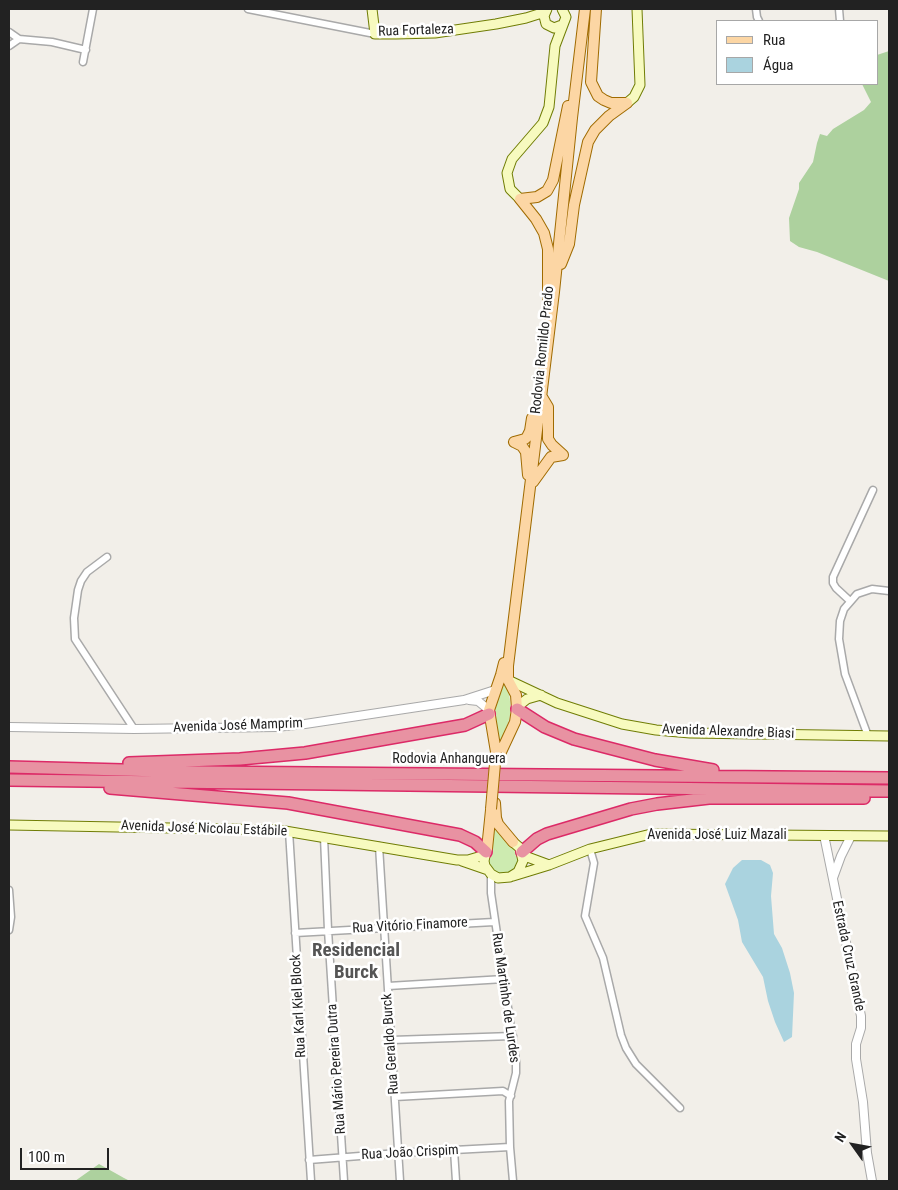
<!DOCTYPE html>
<html>
<head>
<meta charset="utf-8">
<style>
	body { margin:0 }
	#map { position:relative; width:898px; height:1190px; overflow:hidden; background:#f2efe9; font-family:"Roboto Condensed",sans-serif }
	canvas { display:block }
	.frame { position:absolute; inset:0; border:10px solid #222; pointer-events:none }
	.legend { position:absolute; left:716px; top:20px; width:162px; height:65px; box-sizing:border-box; background:#fff; border:1px solid #a7a7a7; margin:0; padding:6px 9px; list-style:none; font-size:15px; color:#222 }
	.legend li { display:flex; align-items:center; gap:10px; height:25px }
	.legend b { width:25px; border:1px solid #a7a7a7 }
	.north { position:absolute; left:828px; top:1120px; width:50px; height:50px; -webkit-text-stroke:4px #fff; paint-order:stroke; rotate:302deg; font-size:14px; font-weight:700; line-height:20px; text-align:center; color:#222 }
	.north::after { content:''; display:block; margin:auto; width:18px; height:22px; background:#222; clip-path:polygon(50% 0,100% 100%,50% 72%,0 100%) }
	.scale { position:absolute; left:20px; top:1148px; width:89px; height:22px; box-sizing:border-box; border:2px solid #222; border-top:0; padding-left:6px; font-size:15px; line-height:18px; white-space:nowrap; color:#222; -webkit-text-stroke:4px #fff; paint-order:stroke }
</style>
</head>
<body>
<div id="map">
<canvas width="898" height="1190"></canvas>
<div class="frame"></div>
<ul class="legend">
<li><b style="height:6px;background:#fcd6a4"></b>Rua</li>
<li><b style="height:14px;background:#aad3df"></b>Água</li>
</ul>
<div class="north">N</div>
<div class="scale">100 m</div>
</div>
<script>
const ctx = document.querySelector('canvas').getContext('2d');
ctx.lineJoin = 'round';
function fill(path, color) { ctx.fillStyle = color; ctx.fill(path, 'evenodd'); }
const poly = rows => new Path2D(rows.map(r => 'M' + r).join(''));
function trace(path, color, width, dash) { ctx.strokeStyle = color; ctx.lineWidth = width; ctx.lineCap = dash ? 'butt' : 'round'; ctx.setLineDash(dash || []); ctx.stroke(path); }
function write(font, color, halo, rows, align = 'center') {
  ctx.font = font + ' "Roboto Condensed",sans-serif'; ctx.lineWidth = 5; ctx.setLineDash([]); ctx.textBaseline = 'middle'; ctx.strokeStyle = halo; ctx.fillStyle = color; for (const [text, x, y, turn = 0] of rows) {
    ctx.save(); ctx.translate(x, y); ctx.rotate((+turn || 0) * Math.PI / 180); ctx.textAlign = isNaN(turn) ? turn : align; if (halo) ctx.strokeText(text, 0, 0); ctx.fillText(text, 0, 0); ctx.restore();
  }
}
const grass = poly([
	[507,676,511,710,509,720,499,748,494,711,496,702],
	[492,814,517,851,519,860,515,869,511,872,501,874,496,873,492,870,487,861]
]);
const forest = poly([
	[889,51,889,281,817,252,799,247,790,241,789,218,799,189,799,183,813,162,817,143,820,134,827,136,833,129,864,110,871,102,862,84,877,84,877,55],
	[99,1164,124,1178,130,1181,75,1181]
]);
const water = poly([
	[742,860,761,860,770,865,773,873,771,896,774,934,782,948,790,973,794,993,792,1037,784,1042,775,1022,768,1001,763,977,742,942,738,920,725,884,733,868]
]);
const minor = poly([
	[248,9,375,34],
	[756,9,757,17,759,21],
	[839,9,840,21],
	[9,32,19,39,52,42,86,50],
	[9,46,19,39],
	[83,62,93,9],
	[107,557,87,572,81,581,78,590,74,618,75,639,134,729],
	[850,601,836,588,833,583,833,577,873,490],
	[868,736,845,674,839,639,840,621,844,609,857,594,872,589,889,591],
	[289,831,311,1181],
	[324,837,328,930,344,1181],
	[379,846,400,1181],
	[590,849,594,863,585,916,603,958,621,1035,626,1048,636,1064,680,1108],
	[491,874,491,893,516,1062,516,1073,509,1101,510,1147,513,1181],
	[9,890,11,917,9,930],
	[295,933,494,922],
	[388,986,504,979],
	[392,1040,513,1036],
	[395,1097,503,1091,511,1096],
	[454,1150,456,1181],
	[309,1160,398,1153,510,1147]
]);
const tertiary = poly([
	[469,700,478,701,489,710],
	[9,727,134,729,276,727,305,724,464,700,495,690],
	[824,835,861,1016,861,1028,856,1044,856,1059,863,1102,867,1153,872,1181],
	[833,878,841,856,851,836]
]);
const secondary = poly([
	[372,9,375,34,396,34,435,33,496,24,526,18,545,12],
	[547,9,544,16,546,24,554,28,562,25],
	[627,103,634,97,640,85,637,9],
	[520,199,510,189,507,173,512,159,543,123,549,107,555,46,566,17,562,9],
	[508,680,557,703,622,724,656,730,690,733,889,736],
	[517,707,527,699,541,695],
	[9,825,279,830,457,860,468,860,485,855],
	[486,851,484,861,485,866,491,874,498,878,510,877,518,872,523,861,520,848,513,842],
	[522,855,549,865],
	[462,861,488,870],
	[513,876,549,865,590,849,651,834,889,836]
]);
const primary = poly([
	[596,9,591,82,598,96,604,100,611,103,627,103],
	[520,199,537,197,547,191,553,180,568,106],
	[520,199,536,219,544,233,548,249,548,304],
	[561,264,569,244,574,205,588,142,595,130,609,116,627,103],
	[542,397,548,407,548,439,552,445,563,455],
	[514,442,525,439,527,437,530,431,532,418],
	[514,442,522,446,526,452,528,475],
	[533,482,551,457,563,455],
	[496,752,489,710,501,675,504,663],
	[501,752,515,722,517,709,516,695,508,680,508,666,554,292,572,118,585,9],
	[495,803,496,818,498,824,513,842],
	[487,849,491,810]
]);
const motorway = poly([
	[517,709,545,727,574,739,655,760,713,770],
	[129,763,240,759,305,753,465,725,489,714],
	[9,767,199,772,889,778],
	[9,780,889,791],
	[110,788,288,803,460,835,475,842,486,852],
	[522,852,537,839,547,834,631,809,657,804,709,798,864,798]
]);
const primaryBridge = poly([
	[491,809,496,752]
]);
const streetNames = [
	["Rua Fortaleza",416,31,-2],
	["Rodovia Romildo Prado",543,350,-84],
	["Avenida José Mamprim",238,726,-2],
	["Avenida Alexandre Biasi",728,732,2],
	["Rodovia Anhanguera",449,759],
	["Avenida José Nicolau Estábile",204,829,2],
	["Avenida José Luiz Mazali",717,835],
	["Rua Vitório Finamore",410,926,-3],
	["Estrada Cruz Grande",848,956,78],
	["Rua Martinho de Lurdes",505,998,82],
	["Rua Karl Kiel Block",299,1006,-93],
	["Rua Geraldo Burck",391,1044,-94],
	["Rua Mário Pereira Dutra",337,1069,-94],
	["Rua João Crispim",410,1153,-3]
];
const districtNames = [
	["Residencial",356,951],
	["Burck",356,973]
];
fill(grass, '#cdebb0');
fill(forest, '#add19e');
fill(water, '#aad3df');
trace(minor, '#a9a9a9', 9);
trace(tertiary, '#a9a9a9', 10);
trace(secondary, '#707d05', 11);
trace(primary, '#a06b00', 12);
trace(motorway, '#dc2a67', 14);
trace(minor, '#fff', 6);
trace(tertiary, '#fff', 8);
trace(secondary, '#f7fabf', 9);
trace(primary, '#fcd6a4', 10);
trace(motorway, '#e892a2', 11);
trace(primaryBridge, '#a06b00', 12, []);
trace(primaryBridge, '#fcd6a4', 10);
write('14px', '#222', '#fff', streetNames);
write('bold 19px', '#555', '#fff', districtNames);
</script>
</body>
</html>
